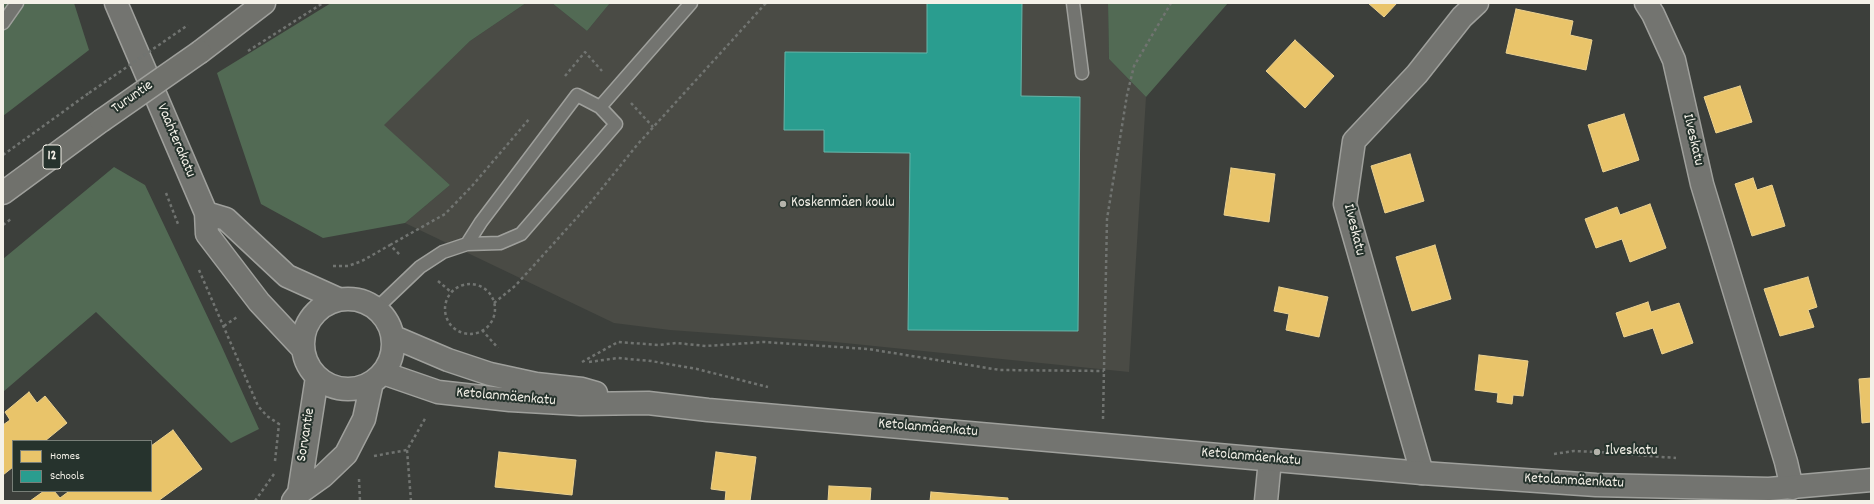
<!DOCTYPE html>
<html>
<head>
<meta charset="utf-8">
<style>
	body { margin:0 }
	#map { position:relative; width:1874px; height:504px; overflow:hidden; background:#3c3f3b; font-family:Dekko,sans-serif }
	canvas { display:block }
	.frame { position:absolute; inset:0; border:4px solid #f4f1e8; pointer-events:none }
	.legend { position:absolute; left:12px; top:440px; width:140px; height:52px; box-sizing:border-box; background:#26332d; border:1px solid #787f78; margin:0; padding:5px 7px; list-style:none; font-size:12px; color:#f4f1e8 }
	.legend li { display:flex; align-items:center; gap:8px; height:20px }
	.legend b { width:20px; border:1px solid #787f78 }
</style>
</head>
<body>
<div id="map">
<canvas width="1874" height="504"></canvas>
<div class="frame"></div>
<ul class="legend">
<li><b style="height:11px;background:#e9c46a"></b>Homes</li>
<li><b style="height:11px;background:#2a9d8f"></b>Schools</li>
</ul>
</div>
<script>
const ctx = document.querySelector('canvas').getContext('2d');
ctx.lineJoin = 'round';
function fill(path, color) { ctx.fillStyle = color; ctx.fill(path, 'evenodd'); }
const poly = rows => new Path2D(rows.map(r => 'M' + r).join(''));
function trace(path, color, width, dash) { ctx.strokeStyle = color; ctx.lineWidth = width; ctx.lineCap = dash ? 'butt' : 'round'; ctx.setLineDash(dash || []); ctx.stroke(path); }
function write(font, color, halo, rows, align = 'center') {
  ctx.font = font + ' Dekko,sans-serif'; ctx.lineWidth = 4; ctx.setLineDash([]); ctx.textBaseline = 'middle'; ctx.strokeStyle = halo; ctx.fillStyle = color; for (const [text, x, y, turn = 0] of rows) {
    ctx.save(); ctx.translate(x, y); ctx.rotate((+turn || 0) * Math.PI / 180); ctx.textAlign = isNaN(turn) ? turn : align; if (halo) ctx.strokeText(text, 0, 0); ctx.fillText(text, 0, 0); ctx.restore();
  }
}
const built = poly([
	[526,3,552,3,587,31,610,3,1108,3,1109,59,1146,97,1129,372,835,342,670,330,614,323,405,223,450,185,383,125,470,41]
]);
const green = poly([
	[3,3,74,3,89,50,3,116],
	[331,3,526,3,470,41,384,125,450,185,405,223,323,238,261,204,217,73],
	[552,3,610,3,587,31],
	[1108,3,1228,3,1146,97,1109,59],
	[114,167,145,185,221,345,259,429,231,443,96,312,3,392,3,259]
]);
const homes = poly([
	[1368,3,1397,3,1384,17,1368,3],
	[1516,9,1573,21,1570,35,1592,40,1586,70,1506,53,1516,9],
	[1295,40,1334,76,1305,108,1266,71,1295,40],
	[1740,86,1752,122,1716,133,1704,97,1740,86],
	[1624,114,1639,160,1603,172,1588,125,1624,114],
	[1410,154,1424,201,1385,213,1371,166,1410,154],
	[1231,168,1275,174,1269,222,1224,215,1231,168],
	[1753,178,1757,190,1772,185,1785,226,1752,236,1735,184,1753,178],
	[1650,204,1666,248,1630,262,1622,239,1596,248,1585,219,1617,207,1620,215,1650,204],
	[1435,245,1451,299,1412,311,1396,257,1435,245],
	[1808,277,1817,307,1808,310,1814,327,1780,336,1764,289,1808,277],
	[1279,287,1328,297,1319,337,1286,330,1289,314,1274,311,1279,287],
	[1648,302,1651,312,1679,303,1693,343,1662,354,1653,328,1624,337,1616,313,1648,302],
	[1479,355,1528,361,1523,396,1513,395,1512,404,1497,402,1498,393,1475,390,1479,355],
	[1871,378,1871,422,1862,423,1859,379,1871,378],
	[29,392,37,403,45,396,67,423,45,441,13,441,13,467,3,475,3,425,10,420,5,412,29,392],
	[173,430,202,469,158,501,30,501,44,491,54,491,60,498,68,492,67,491,151,491,151,446,173,430],
	[499,452,576,460,572,495,495,487,499,452],
	[716,452,756,457,750,501,725,501,726,491,711,489,716,452],
	[829,486,871,488,870,501,828,501,829,486],
	[931,492,1008,498,1008,501,930,501,931,492]
]);
const schools = poly([
	[927,3,1022,3,1021,96,1080,97,1078,331,908,330,910,153,824,152,824,130,784,130,785,52,927,53,927,3]
]);
const path = poly([
	[248,51,323,3],
	[565,76,585,52,602,71],
	[631,103,653,127],
	[3,155,89,93],
	[166,193,178,224],
	[3,225,11,219],
	[390,245,445,214,472,186,530,118],
	[333,266,348,266,362,261,390,245,401,256],
	[199,270,258,406,267,416,282,426],
	[438,281,451,292],
	'445 309a25 25 0 1 1 50 0a25 25 0 1 1-50 0Z',
	[494,303,515,286,536,263,591,202,637,145,766,3],
	[224,326,237,317],
	[482,330,498,348],
	[582,362,618,342,659,345,676,343,706,346,764,342,868,349,1000,370,1104,371],
	[589,362,618,358,651,361,697,369,768,387],
	[1103,419,1107,219,1127,95,1134,66,1171,3],
	[1554,454,1574,451,1597,452,1676,458],
	[374,456,407,450],
	[275,461,279,424],
	[359,479,360,501],
	[255,501,274,474],
	[411,501,407,450,426,417]
]);
const lane = poly([
	[1073,3,1082,73],
	[3,23,17,3],
	[600,107,691,3],
	[377,308,420,267,443,252,467,244,500,243,521,234,616,124,600,107,577,95,481,222,467,244]
]);
const street = poly([
	[1646,3,1653,14,1674,60,1702,184,1786,462,1792,488],
	[1422,473,1345,204,1354,141,1417,74,1462,17,1477,3],
	[1266,501,1270,460]
]);
const secondary = poly([
	[116,3,206,213,207,234,259,302,303,349],
	[206,213,226,219,287,276,338,299],
	'303 344a45 45 0 1 1 90 0a45 45 0 1 1-90 0Z',
	[394,337,448,360,490,374,536,384,582,389,596,393],
	[383,373,438,392,510,400,580,404,648,403,708,410,1422,473,1596,485,1769,489,1871,480],
	[299,493,317,377],
	[293,501,299,493,323,476,346,454,364,419,372,382]
]);
const highway = poly([
	[200,52,264,3],
	[3,193,101,121]
]);
const pathBridge = poly([
	[89,93,188,25]
]);
const highwayBridge = poly([
	[101,121,200,52]
]);
const markers = [
	[783,204,4,"#b4b3ab"],
	[1597,452,4,"#b4b3ab"]
];
const shields = [
	[52,157,18]
];
const shieldNames = [
	["12",52,157]
];
const streetNames = [
	["Turuntie",133,98,-35],
	["Ilveskatu",1692,140,77],
	["Vaahterakatu",175,141,67],
	["Ilveskatu",1353,230,76],
	["Ketolanmäenkatu",506,398,5],
	["Ketolanmäenkatu",928,429,5],
	["Sorvantie",307,435,-81],
	["Ketolanmäenkatu",1251,458,5],
	["Ketolanmäenkatu",1574,482,3]
];
const poiNames = [
	["Koskenmäen koulu",791,204],
	["Ilveskatu",1605,452]
];
fill(built, '#4a4b45');
fill(green, '#526a54');
fill(homes, '#e9c46a');
trace(homes, '#ecd290', 1);
fill(schools, '#2a9d8f');
trace(schools, '#67b6aa', 1);
trace(lane, '#9fa09c', 15);
trace(street, '#9fa09c', 25);
trace(secondary, '#9fa09c', 25);
trace(highway, '#9fa09c', 25);
trace(path, '#717471', 2.5, [3, 3]);
trace(lane, '#737470', 12);
trace(street, '#737470', 22);
trace(secondary, '#737470', 22);
trace(highway, '#70716c', 22);
trace(highwayBridge, '#9fa09c', 25, []);
trace(pathBridge, '#717471', 2.5, [3, 3]);
trace(highwayBridge, '#70716c', 22);
for (const [x, y, r, color] of markers) { const dot = new Path2D(); dot.arc(x, y, r, 0, 2 * Math.PI); ctx.fillStyle = color; ctx.fill(dot); trace(dot, '#26332d', 1.5); }
for (const [x, y, w] of shields) { const box = new Path2D(); box.roundRect(x - w / 2, y - 12, w, 24, 3); ctx.fillStyle = '#26332d'; ctx.fill(box); trace(box, '#f4f1e8', 1); }
write('bold 14px', '#f4f1e8', null, shieldNames);
write('15px', '#f4f1e8', '#26332d', streetNames);
write('15px', '#f4f1e8', '#26332d', poiNames, 'left');
</script>
</body>
</html>
